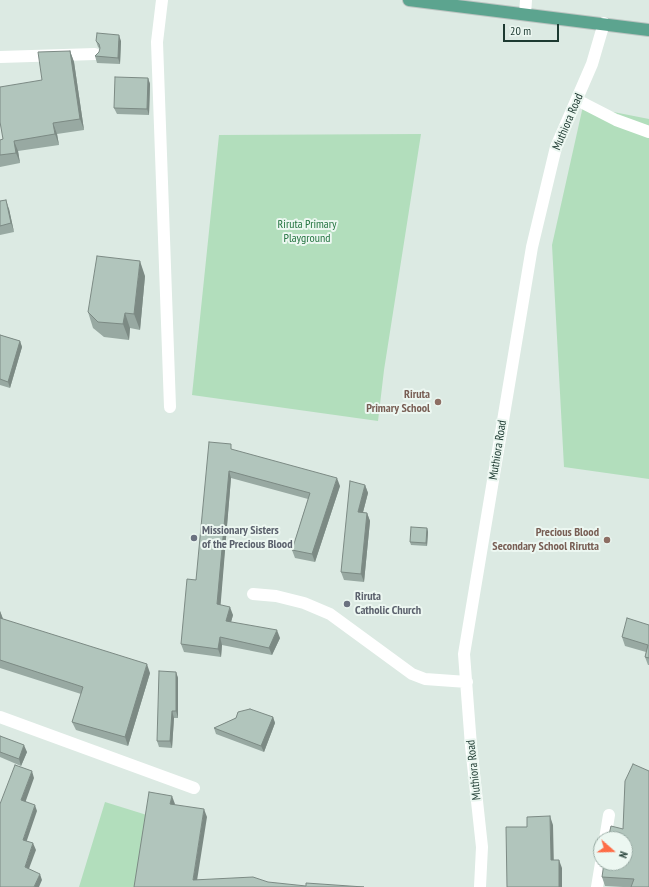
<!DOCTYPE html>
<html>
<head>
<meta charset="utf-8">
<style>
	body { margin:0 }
	#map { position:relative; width:649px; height:887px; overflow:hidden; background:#dceae3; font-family:"PT Sans Narrow",sans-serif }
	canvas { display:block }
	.north { position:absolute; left:593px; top:831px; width:40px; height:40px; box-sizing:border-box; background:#ecf7f1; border:1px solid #99aba4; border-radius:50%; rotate:110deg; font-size:11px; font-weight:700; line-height:16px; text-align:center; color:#1d3a31 }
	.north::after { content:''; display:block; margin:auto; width:14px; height:18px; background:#fe6c46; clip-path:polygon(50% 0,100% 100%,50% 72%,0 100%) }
	.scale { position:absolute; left:503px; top:24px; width:56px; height:18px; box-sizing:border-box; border:2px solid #1d3a31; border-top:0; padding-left:5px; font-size:12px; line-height:14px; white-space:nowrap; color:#1d3a31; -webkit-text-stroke:3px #ecf7f1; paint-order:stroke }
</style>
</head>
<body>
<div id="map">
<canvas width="649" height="887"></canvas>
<div class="north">N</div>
<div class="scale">20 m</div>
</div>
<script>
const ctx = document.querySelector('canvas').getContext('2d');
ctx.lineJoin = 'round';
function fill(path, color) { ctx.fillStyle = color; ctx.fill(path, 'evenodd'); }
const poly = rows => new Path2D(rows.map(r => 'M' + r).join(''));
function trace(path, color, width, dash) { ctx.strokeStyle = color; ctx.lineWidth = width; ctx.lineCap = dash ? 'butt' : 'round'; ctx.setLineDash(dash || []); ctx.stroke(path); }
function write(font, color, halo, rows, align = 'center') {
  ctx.font = font + ' "PT Sans Narrow",sans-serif'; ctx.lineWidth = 4; ctx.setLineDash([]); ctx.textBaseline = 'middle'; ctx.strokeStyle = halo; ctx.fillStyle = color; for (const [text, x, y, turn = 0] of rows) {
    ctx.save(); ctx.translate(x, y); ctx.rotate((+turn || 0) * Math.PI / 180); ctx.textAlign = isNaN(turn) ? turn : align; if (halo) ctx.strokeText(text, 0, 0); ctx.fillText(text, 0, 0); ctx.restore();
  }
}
const green = poly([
	[583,106,649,119,649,479,564,467,552,245],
	[421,134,384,370,378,421,192,395,219,135],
	[105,802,150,816,136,887,79,887]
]);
const minor = poly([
	[162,0,157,42,170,407],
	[525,14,526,0],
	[0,57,95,54],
	[577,100,616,120,649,132],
	[253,594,276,596,304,603,330,614,412,674,425,679,467,682],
	[0,717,194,788],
	[605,839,609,815],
	[480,887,482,847,471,746,464,654,532,247,556,147,592,64,604,23],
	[597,887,601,863]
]);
const major = poly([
	[409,0,649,30]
]);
const wall = poly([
	[96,41,121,41,120,64,97,63,95,56,99,52,100,49,98,47],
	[70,51,74,62,84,130,57,134,59,145,18,151,20,163,0,167,0,140,3,139,42,80],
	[148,78,150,84,149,115,117,114,114,108],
	[0,201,9,209,14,232,0,235],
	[145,276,140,330,130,328,129,340,104,337,93,328,88,312],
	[0,335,20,341,22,347,10,388,0,385],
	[233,450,340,486,315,562,295,558,292,550,308,499,231,478,220,605,233,615,231,622,280,638,272,655,222,645,221,657,184,652,181,644,196,580],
	[365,485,368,493,363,512,367,513,370,521,364,582,344,580,341,572],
	[427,528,428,532,427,546,411,545,410,542],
	[0,611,3,619,150,673,128,746,76,730,72,722,81,694,0,668],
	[649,625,649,665,648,665,645,657,646,652,625,646,622,637],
	[176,672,178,678,178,718,174,718,172,748,159,747,157,741],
	[273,717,275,723,264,752,216,734,214,728,236,718],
	[0,736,27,752,21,766,0,757],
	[623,829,649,887,623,887,605,886,602,877]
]);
const shadedWall = poly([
	[119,35,121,41,120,64,118,58],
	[70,51,74,62,84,130,80,119],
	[148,78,150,84,149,115,147,109],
	[53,123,57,134,59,145,55,134],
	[14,141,18,151,20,163,16,153],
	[6,200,9,209,14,232,11,223],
	[140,261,145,276,140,330,134,314],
	[125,313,130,328,129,340,123,324],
	[20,341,22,347,10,388,8,382],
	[229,471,231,478,220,612,217,604],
	[337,478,340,486,315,562,312,554],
	[365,485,368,493,361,520,358,512],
	[367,513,370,521,364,582,361,574],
	[427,528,428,532,427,546,426,543],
	[230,607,233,615,229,629,226,621],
	[0,611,3,619,0,624],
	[277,630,280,638,272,655,269,648],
	[220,637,222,645,221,657,218,649],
	[147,664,150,673,128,746,125,737],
	[176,672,178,678,178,718,176,711],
	[172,711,174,718,172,748,170,741],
	[273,717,275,723,264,752,261,746],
	[24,745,27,752,21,766,19,759],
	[32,771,34,778,24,806,21,800],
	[172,796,175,804,173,812,170,804],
	[35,805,37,811,25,846,23,840],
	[204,809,207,817,196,887,193,880],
	[550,816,553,825,554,869,551,860],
	[33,843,36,850,27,874,25,867],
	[559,860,562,868,562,887,559,887],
	[40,874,42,880,39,887,34,887]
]);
const building = poly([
	[97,33,119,35,118,58,95,56,99,52,100,48,99,44,96,41,97,33],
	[70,51,80,119,53,123,55,134,14,141,16,153,0,155,0,140,3,139,0,122,0,87,42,80,38,52,70,51],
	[115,77,148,78,147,109,114,108,115,77],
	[6,200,11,223,0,226,0,201,6,200],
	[97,256,140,261,134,314,125,313,123,324,98,322,88,312,97,256],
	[0,335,20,341,8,382,0,379,0,335],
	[209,442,231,444,231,449,337,478,312,554,292,550,310,493,229,471,217,604,230,607,226,621,277,630,269,648,220,637,218,649,181,644,187,579,196,580,209,442],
	[350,481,365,485,358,512,367,513,361,574,341,572,350,481],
	[411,527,427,528,426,543,410,542,411,527],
	[0,618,147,664,125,737,72,722,83,687,0,660,0,618],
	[627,618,649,625,649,658,645,657,648,645,622,637,627,618],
	[159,671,176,672,176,711,172,711,170,741,157,741,159,671],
	[250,709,273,717,261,746,214,728,236,718,238,712,250,709],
	[0,736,24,745,19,759,0,752,0,736],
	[633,764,649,771,649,887,631,887,634,879,602,877,604,863,625,863,625,839,608,839,611,826,623,829,625,781,633,764],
	[15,765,32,771,21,800,35,805,23,840,33,843,25,867,40,874,34,887,0,887,0,804,15,765],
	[149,792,172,796,170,804,204,809,193,880,253,877,268,882,306,886,306,883,364,887,134,887,149,792],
	[550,816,551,860,559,860,559,887,507,887,506,827,527,827,527,817,550,816]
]);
const markers = [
	[438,402,4,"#8d6e63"],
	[194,538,4,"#6b7280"],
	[607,540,4,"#8d6e63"],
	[347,604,4,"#6b7280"]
];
const streetNames = [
	["Muthiora Road",568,122,-67],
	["Muthiora Road",498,450,-81],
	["Muthiora Road",474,770,-96]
];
const parkNames = [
	["Riruta Primary",307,225],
	["Playground",307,239]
];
const educationNames = [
	["Riruta",430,395],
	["Primary School",430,409],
	["Precious Blood",599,533],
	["Secondary School Rirutta",599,547]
];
const worshipNames = [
	["Missionary Sisters",202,531],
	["of the Precious Blood",202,545],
	["Riruta",355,597],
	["Catholic Church",355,611]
];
fill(green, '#b2debc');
trace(major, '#bbc4c1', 14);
trace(minor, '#fff', 12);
trace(major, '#5ca48f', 12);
fill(wall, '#98a9a2');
fill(shadedWall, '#7c8a84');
fill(building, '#b1c5bc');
trace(building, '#7c8a84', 1);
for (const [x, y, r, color] of markers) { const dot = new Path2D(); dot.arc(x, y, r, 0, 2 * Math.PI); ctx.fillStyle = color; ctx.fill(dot); trace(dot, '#ecf7f1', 1.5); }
write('12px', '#1d3a31', '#ecf7f1', streetNames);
write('12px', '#247440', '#ecf7f1', parkNames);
write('bold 12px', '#785e54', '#ecf7f1', educationNames, 'right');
write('bold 12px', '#5b616d', '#ecf7f1', worshipNames, 'left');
</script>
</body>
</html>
